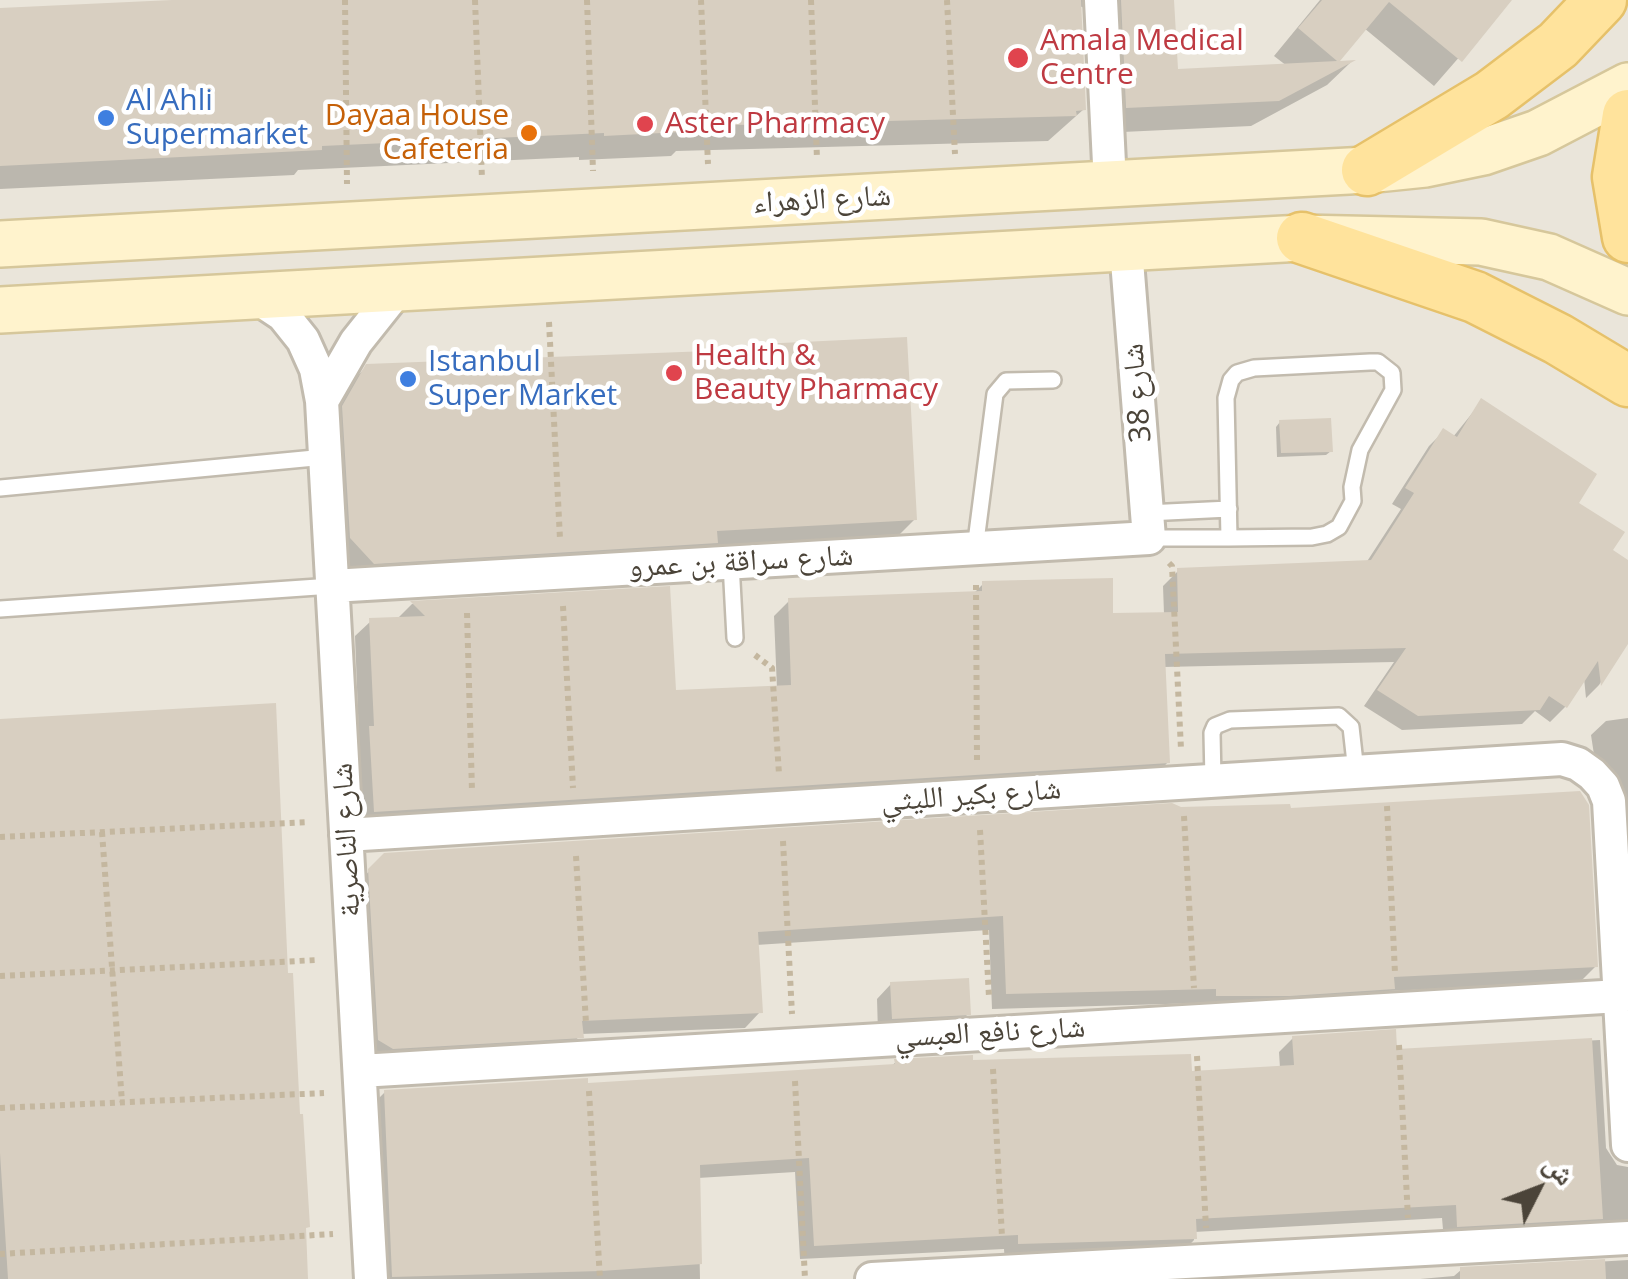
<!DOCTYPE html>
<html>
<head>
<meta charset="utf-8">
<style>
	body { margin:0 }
	#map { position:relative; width:1628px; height:1279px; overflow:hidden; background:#f6f3ec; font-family:"Open Sans","Noto Naskh Arabic",sans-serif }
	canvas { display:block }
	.north { position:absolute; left:1488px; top:1139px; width:100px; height:100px; -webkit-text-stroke:8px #fff; paint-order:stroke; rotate:48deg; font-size:28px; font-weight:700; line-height:40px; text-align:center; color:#4b4439 }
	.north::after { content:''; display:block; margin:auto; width:35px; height:45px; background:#4b4439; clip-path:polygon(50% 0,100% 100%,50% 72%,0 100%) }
</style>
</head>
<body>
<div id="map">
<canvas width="1628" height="1279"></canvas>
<div class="north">ش</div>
</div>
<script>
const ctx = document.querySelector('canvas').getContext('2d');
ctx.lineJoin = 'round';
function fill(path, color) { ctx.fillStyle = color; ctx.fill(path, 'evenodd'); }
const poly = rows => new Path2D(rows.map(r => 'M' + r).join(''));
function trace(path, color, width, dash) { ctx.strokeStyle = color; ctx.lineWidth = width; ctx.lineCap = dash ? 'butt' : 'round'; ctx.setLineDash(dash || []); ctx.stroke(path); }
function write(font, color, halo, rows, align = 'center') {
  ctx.font = font + ' "Open Sans","Noto Naskh Arabic",sans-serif'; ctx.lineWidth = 9; ctx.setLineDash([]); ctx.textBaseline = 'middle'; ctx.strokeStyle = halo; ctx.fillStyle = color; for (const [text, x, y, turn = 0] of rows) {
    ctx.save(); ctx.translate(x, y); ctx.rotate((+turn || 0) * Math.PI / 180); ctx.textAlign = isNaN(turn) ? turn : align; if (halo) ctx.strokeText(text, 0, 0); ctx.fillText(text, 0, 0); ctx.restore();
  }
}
const residential = poly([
	[0,0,1628,0,1628,1279,0,1279]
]);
const shadow = poly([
	[223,0,1172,0,1175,71,1287,66,1274,56,1320,0,1509,0,1434,86,1364,28,1335,64,1350,63,1327,85,1251,126,1101,133,1096,25,1085,8,1079,6,1084,109,1048,141,676,151,671,156,579,160,579,157,298,170,294,175,0,189,0,11],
	[762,346,914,520,894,540,353,583,330,559,323,428,347,387,367,366,756,352],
	[1482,401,1576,504,1609,551,1628,563,1628,640,1599,685,1586,698,1584,678,1565,707,1550,722,1535,711,1522,724,1402,730,1364,706,1394,662,1163,667,1168,762,1153,778,360,826,355,744,359,739,355,636,371,621,396,620,412,604,668,589,674,693,777,689,774,616,789,601,973,594,983,584,1111,616,1164,614,1163,586,1178,571,1366,563,1401,509,1392,504,1429,446,1444,431,1453,437],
	[1280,422,1331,451,1326,455,1277,457,1276,427],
	[1628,718,1628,978,1591,735,1606,721],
	[0,722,286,976,305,1279,0,1279],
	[1180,810,1288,810,1596,966,1580,982,1389,991,1377,1004,1202,1010,1201,1003,992,1009,989,930,756,945,760,1012,745,1028,581,1034,566,1052,363,1055,354,887,385,855],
	[891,984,968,1014,954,1028,878,1033,877,999],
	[1293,1038,1395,1051,1600,1040,1606,1148,1617,1165,1628,1167,1628,1241,1444,1241,1442,1218,1194,1232,1194,1240,1180,1255,1005,1264,1004,1249,800,1259,795,1172,698,1178,700,1279,378,1279,370,1107,385,1092,586,1086,890,1067,896,1062,1189,1073,1280,1068,1279,1052],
	[1628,1260,1628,1279,1420,1279,1454,1276,1461,1270]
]);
const building = poly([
	[172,0,1081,0,1086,110,1076,111,1077,116,699,126,700,131,604,136,604,133,322,146,322,150,0,166,0,8],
	[1121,0,1174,0,1178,69,1337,61,1298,28,1322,0,1512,0,1462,62,1389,2,1340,61,1356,60,1279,101,1126,108],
	[907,337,917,520,717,531,718,543,374,564,350,538,342,406,366,364,761,349,760,344],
	[1481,398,1597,474,1579,503,1625,532,1613,550,1628,560,1628,644,1601,686,1598,661,1567,708,1549,696,1540,710,1418,716,1377,690,1406,648,1165,654,1170,763,374,812,369,726,374,726,369,618,425,616,410,601,670,586,676,690,791,685,788,598,982,591,982,581,1113,578,1113,613,1178,612,1177,568,1371,560,1414,493,1405,488,1443,428,1457,437],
	[1331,418,1333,452,1281,453,1279,420],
	[276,703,288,973,293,973,300,1114,303,1114,310,1227,306,1228,308,1279,8,1279,0,1153,0,719],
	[1580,791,1589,805,1598,967,1394,977,1395,989,1290,996,1216,996,1216,989,1006,994,1003,916,758,932,763,1013,582,1021,584,1038,393,1049,378,1040,368,869,384,853,1172,803,1181,807,1290,804,1291,808],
	[969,978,971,1015,892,1019,890,982],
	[1396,1029,1397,1049,1592,1038,1603,1219,1457,1227,1456,1205,1196,1219,1197,1239,1018,1244,1018,1235,814,1246,809,1158,700,1165,702,1264,601,1271,392,1277,384,1090,588,1078,588,1083,895,1064,894,1059,973,1055,973,1060,1191,1054,1192,1071,1294,1065,1292,1036],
	[1605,1259,1606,1279,1460,1279,1460,1267]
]);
const path = poly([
	[345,0,347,184],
	[475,0,482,179],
	[587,0,593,171],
	[701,0,708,164],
	[811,0,817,159],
	[947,0,955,154],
	[549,322,560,539],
	[1169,563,1172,566,1181,749],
	[976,585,977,762],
	[563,606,573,788],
	[467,613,472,791],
	[755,655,772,668,779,774],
	[1387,806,1395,973],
	[1184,816,1194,988],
	[980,830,989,997],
	[102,832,122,1102],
	[0,837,309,822],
	[783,841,792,1014],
	[576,856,586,1023],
	[0,976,317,960],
	[1399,1045,1408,1218],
	[1197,1056,1206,1228],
	[993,1069,1002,1237],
	[795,1081,805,1279],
	[589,1091,600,1279],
	[0,1108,324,1093],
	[0,1254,333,1234]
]);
const lane = poly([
	[1370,362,1378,362,1392,373,1393,390,1360,450,1352,487,1353,501,1339,527,1327,534,1312,537,1229,538,1226,398,1231,380,1237,373,1254,368,1370,362],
	[0,488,325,457],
	[1147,513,1229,509],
	[1149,538,1229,538],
	[975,549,995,394,1006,381,1053,380],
	[731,563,735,638],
	[0,609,332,586],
	[1213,780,1212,733,1215,726,1230,720,1339,716,1351,727,1356,772]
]);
const street = poly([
	[1101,0,1110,184],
	[256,297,283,315,303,340,316,369,322,401,371,1279],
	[322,401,356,342,399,288],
	[332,586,1149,538,1126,248],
	[346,835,1562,759,1578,764,1592,774,1603,786,1609,801,1628,1145],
	[360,1071,1620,996],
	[872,1279,1628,1238]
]);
const secondary = poly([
	[0,244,1367,170,1425,164,1483,152,1538,133,1628,86],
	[0,310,1302,238,1481,242,1549,257,1628,292]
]);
const primary = poly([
	[1628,115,1618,177,1628,237],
	[1367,170,1492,95,1558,45,1601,0],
	[1302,238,1475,297,1558,339,1628,381]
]);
const markers = [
	[1018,58,12,"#e0444e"],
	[106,118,10,"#3f7fe0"],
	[645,124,10,"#e0444e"],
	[529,133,10,"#e8710a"],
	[674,373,10,"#e0444e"],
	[408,379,10,"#3f7fe0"]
];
const healthNames = [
	["Amala Medical",1040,41],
	["Centre",1040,75],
	["Aster Pharmacy",665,124],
	["Health &",694,356],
	["Beauty Pharmacy",694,390]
];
const shopNames = [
	["Al Ahli",126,101],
	["Supermarket",126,135],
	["Istanbul",428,362],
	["Super Market",428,396]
];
const foodNames = [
	["Dayaa House",509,116],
	["Cafeteria",509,150]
];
const streetNames = [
	["شارع الزهراء",822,200,-3],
	["شارع 38",1138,393,-95],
	["شارع سراقة بن عمرو",741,562,-3],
	["شارع بكير الليثي",971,796,-4],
	["شارع الناصرية",347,840,-93],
	["شارع نافع العبسي",990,1033,-3]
];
fill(residential, '#eae5da');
fill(shadow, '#0003');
fill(building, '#d8cfc1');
trace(lane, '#c2bbae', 20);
trace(street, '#c2bbae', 38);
trace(secondary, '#d6c79b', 50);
trace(primary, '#e6c16a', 55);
trace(path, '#c4b79f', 6, [5, 5]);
trace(lane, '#fff', 15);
trace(street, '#fff', 32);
trace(secondary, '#fff3cd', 45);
trace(primary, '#ffe39c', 50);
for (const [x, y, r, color] of markers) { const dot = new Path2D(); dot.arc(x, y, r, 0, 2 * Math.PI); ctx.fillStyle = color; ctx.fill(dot); trace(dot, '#fff', 4); }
write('30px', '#be3a42', '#fff', healthNames, 'left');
write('30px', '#366cbe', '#fff', shopNames, 'left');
write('30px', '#c56008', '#fff', foodNames, 'right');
write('30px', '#4b4439', '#fff', streetNames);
</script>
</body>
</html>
